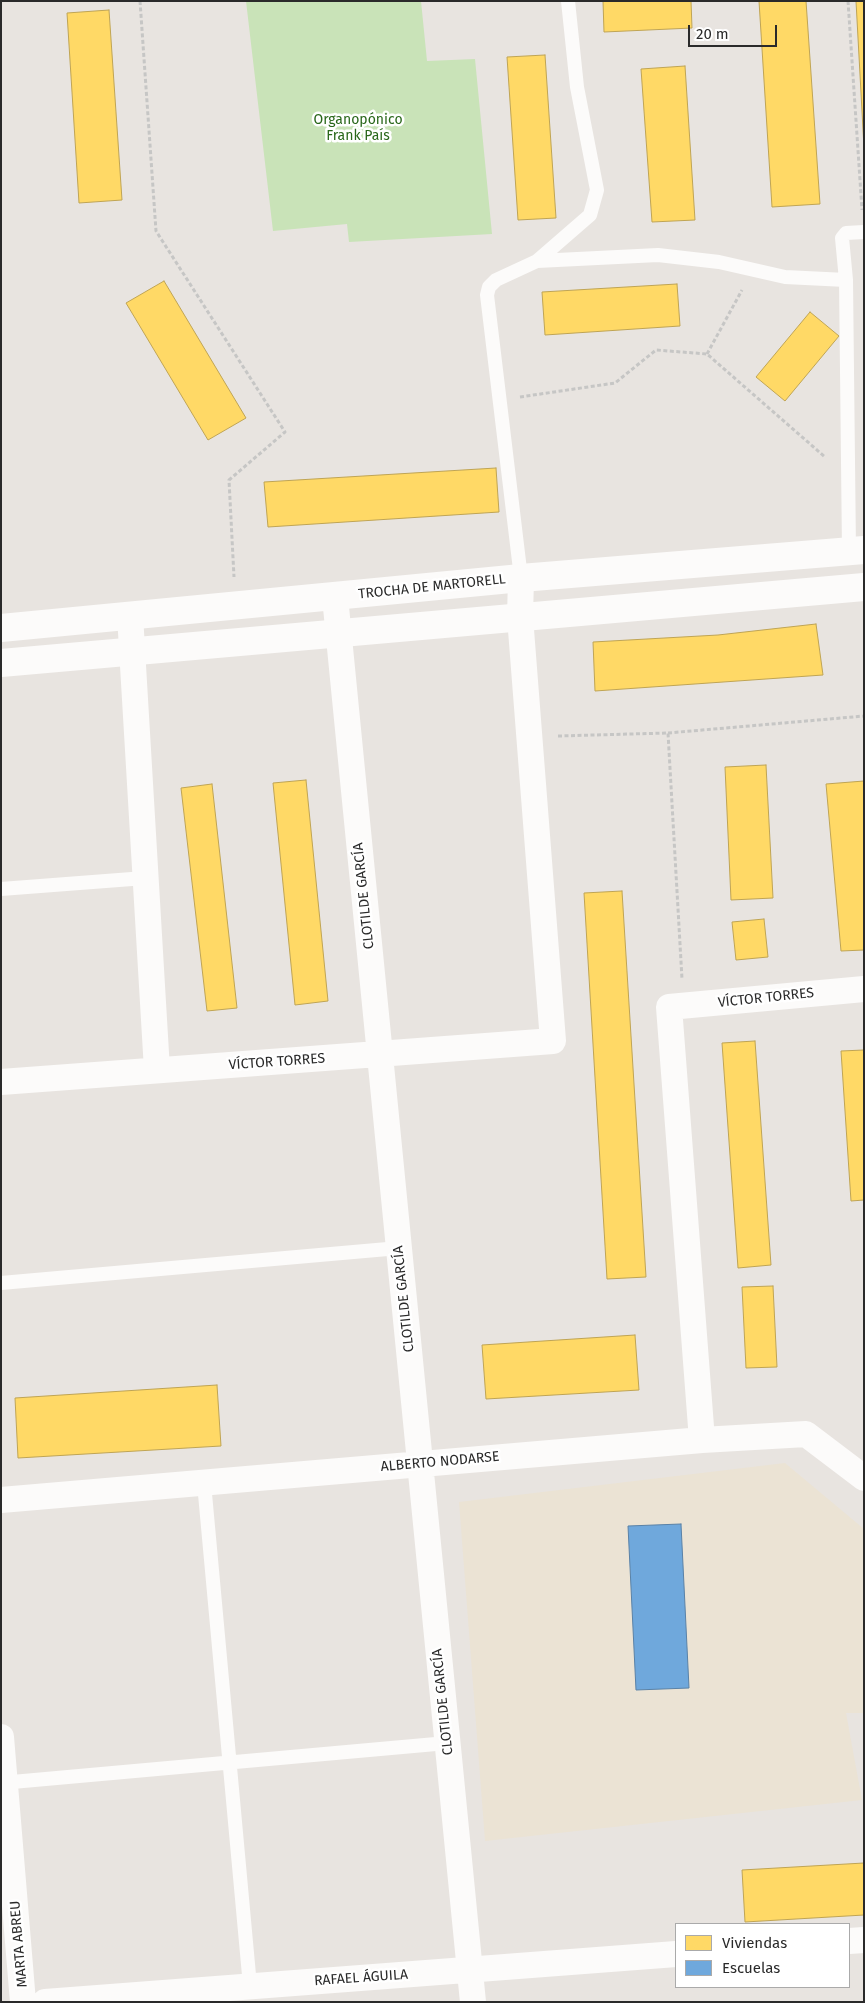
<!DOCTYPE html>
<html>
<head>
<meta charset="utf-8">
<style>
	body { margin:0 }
	#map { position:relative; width:865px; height:2003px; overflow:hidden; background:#e8e4e0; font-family:"Fira Sans",sans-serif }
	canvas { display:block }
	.frame { position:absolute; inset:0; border:2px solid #2a2a2a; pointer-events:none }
	.legend { position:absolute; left:675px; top:1923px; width:175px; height:65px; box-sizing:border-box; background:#fff; border:1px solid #aaa; margin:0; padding:6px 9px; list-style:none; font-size:15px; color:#2a2a2a }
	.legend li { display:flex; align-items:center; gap:10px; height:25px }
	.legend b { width:25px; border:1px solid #aaa }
	.scale { position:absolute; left:688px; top:25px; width:89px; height:22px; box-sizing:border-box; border:2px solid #2a2a2a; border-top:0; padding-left:6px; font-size:15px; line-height:18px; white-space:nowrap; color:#2a2a2a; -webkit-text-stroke:4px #fff; paint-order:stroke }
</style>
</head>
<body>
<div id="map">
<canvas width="865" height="2003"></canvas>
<div class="frame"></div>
<ul class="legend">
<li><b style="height:14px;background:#ffd966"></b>Viviendas</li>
<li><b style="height:14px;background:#6fa8dc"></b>Escuelas</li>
</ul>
<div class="scale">20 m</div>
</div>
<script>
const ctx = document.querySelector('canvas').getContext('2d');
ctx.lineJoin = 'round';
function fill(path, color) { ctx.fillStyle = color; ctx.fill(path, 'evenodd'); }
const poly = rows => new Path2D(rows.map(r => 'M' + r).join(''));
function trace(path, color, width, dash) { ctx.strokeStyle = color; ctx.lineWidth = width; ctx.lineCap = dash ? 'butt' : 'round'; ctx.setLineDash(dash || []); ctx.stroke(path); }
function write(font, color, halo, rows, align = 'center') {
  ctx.font = font + ' "Fira Sans",sans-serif'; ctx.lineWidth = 5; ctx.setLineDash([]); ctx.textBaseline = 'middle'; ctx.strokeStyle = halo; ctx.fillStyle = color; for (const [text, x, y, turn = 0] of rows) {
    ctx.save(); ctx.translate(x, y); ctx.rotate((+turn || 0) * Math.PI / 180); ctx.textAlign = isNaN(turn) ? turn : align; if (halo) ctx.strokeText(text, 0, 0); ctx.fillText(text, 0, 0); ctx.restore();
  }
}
const education = poly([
	[785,1463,864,1529,864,1713,846,1713,862,1800,485,1841,459,1502]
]);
const green = poly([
	[246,1,421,1,427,61,475,59,492,234,349,242,347,224,273,231]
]);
const homes = poly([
	[603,1,691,1,692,28,604,32,603,1],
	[759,1,806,1,820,204,772,207,759,1],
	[856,1,864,1,864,148,856,1],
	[109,10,122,200,79,203,67,13,109,10],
	[545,55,556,218,518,220,507,57,545,55],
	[685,66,695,220,652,222,641,69,685,66],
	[164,281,246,418,208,440,126,303,164,281],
	[677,284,680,326,545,335,542,292,677,284],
	[810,312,839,336,785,401,756,377,810,312],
	[496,468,499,512,268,527,264,482,496,468],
	[816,624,823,675,595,691,593,642,718,635,816,624],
	[766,765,773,898,731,900,725,767,766,765],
	[306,780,328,1001,295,1005,273,783,306,780],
	[864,781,864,950,841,951,826,784,864,781],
	[212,784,237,1008,207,1011,181,788,212,784],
	[622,891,646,1277,607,1279,584,893,622,891],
	[764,919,768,957,736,960,732,922,764,919],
	[755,1041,771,1265,738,1268,722,1043,755,1041],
	[864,1050,864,1200,851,1201,841,1051,864,1050],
	[773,1286,777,1367,746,1368,742,1287,773,1286],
	[635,1335,639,1390,486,1399,482,1345,635,1335],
	[217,1385,221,1446,18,1458,15,1398,217,1385],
	[864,1863,864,1915,745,1922,742,1870,864,1863]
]);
const schools = poly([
	[681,1524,689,1688,636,1690,628,1526,681,1524]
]);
const path = poly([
	[140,1,156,231,285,432,229,480,234,577],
	[848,1,862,210],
	[707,354,742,290],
	[520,397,615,383,656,350,707,354,825,457],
	[668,733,864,716],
	[558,736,668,733,682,979]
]);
const service = poly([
	[537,261,658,255,719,262,785,277,846,280,842,238,846,233,864,232],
	[846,280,849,551],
	[521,578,487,295,489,287,496,280,537,261,590,215,597,190,577,87,568,1],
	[1,889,145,878],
	[1,1283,399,1248],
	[204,1483,250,1986],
	[1,1783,447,1743]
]);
const minor = poly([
	[335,597,473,2002],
	[130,615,157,1070],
	[1,1082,553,1041,520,617,521,578],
	[702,1440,669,1007,864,989],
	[1,1500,702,1440,806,1434,864,1478],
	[1,1737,23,2002],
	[849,1941,864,1940],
	[45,2002,676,1954]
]);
const tertiary = poly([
	[1,628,521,578,864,550],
	[1,663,864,587]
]);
const parkNames = [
	["Organopónico",358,120],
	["Frank País",358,136]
];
const streetNames = [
	["TROCHA DE MARTORELL",432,587,-6],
	["CLOTILDE GARCÍA",364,896,-96],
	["VÍCTOR TORRES",766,998,-6],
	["VÍCTOR TORRES",277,1062,-4],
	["CLOTILDE GARCÍA",404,1299,-96],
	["ALBERTO NODARSE",440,1462,-5],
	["CLOTILDE GARCÍA",443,1702,-96],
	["MARTA ABREU",19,1944,-95],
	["RAFAEL ÁGUILA",361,1978,-4]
];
fill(education, '#ebe3d4');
fill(green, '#c9e3b8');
fill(homes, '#ffd966');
trace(homes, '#bfa454', 1);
fill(schools, '#6fa8dc');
trace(schools, '#5a82a7', 1);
trace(path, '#c6c6c5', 3, [4, 2.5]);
trace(service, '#fcfbfa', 14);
trace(minor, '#fcfbfa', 26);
trace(tertiary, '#fcfbfa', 28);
write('14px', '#29671a', '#fff', parkNames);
write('14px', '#2a2a2a', '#fff', streetNames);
</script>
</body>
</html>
